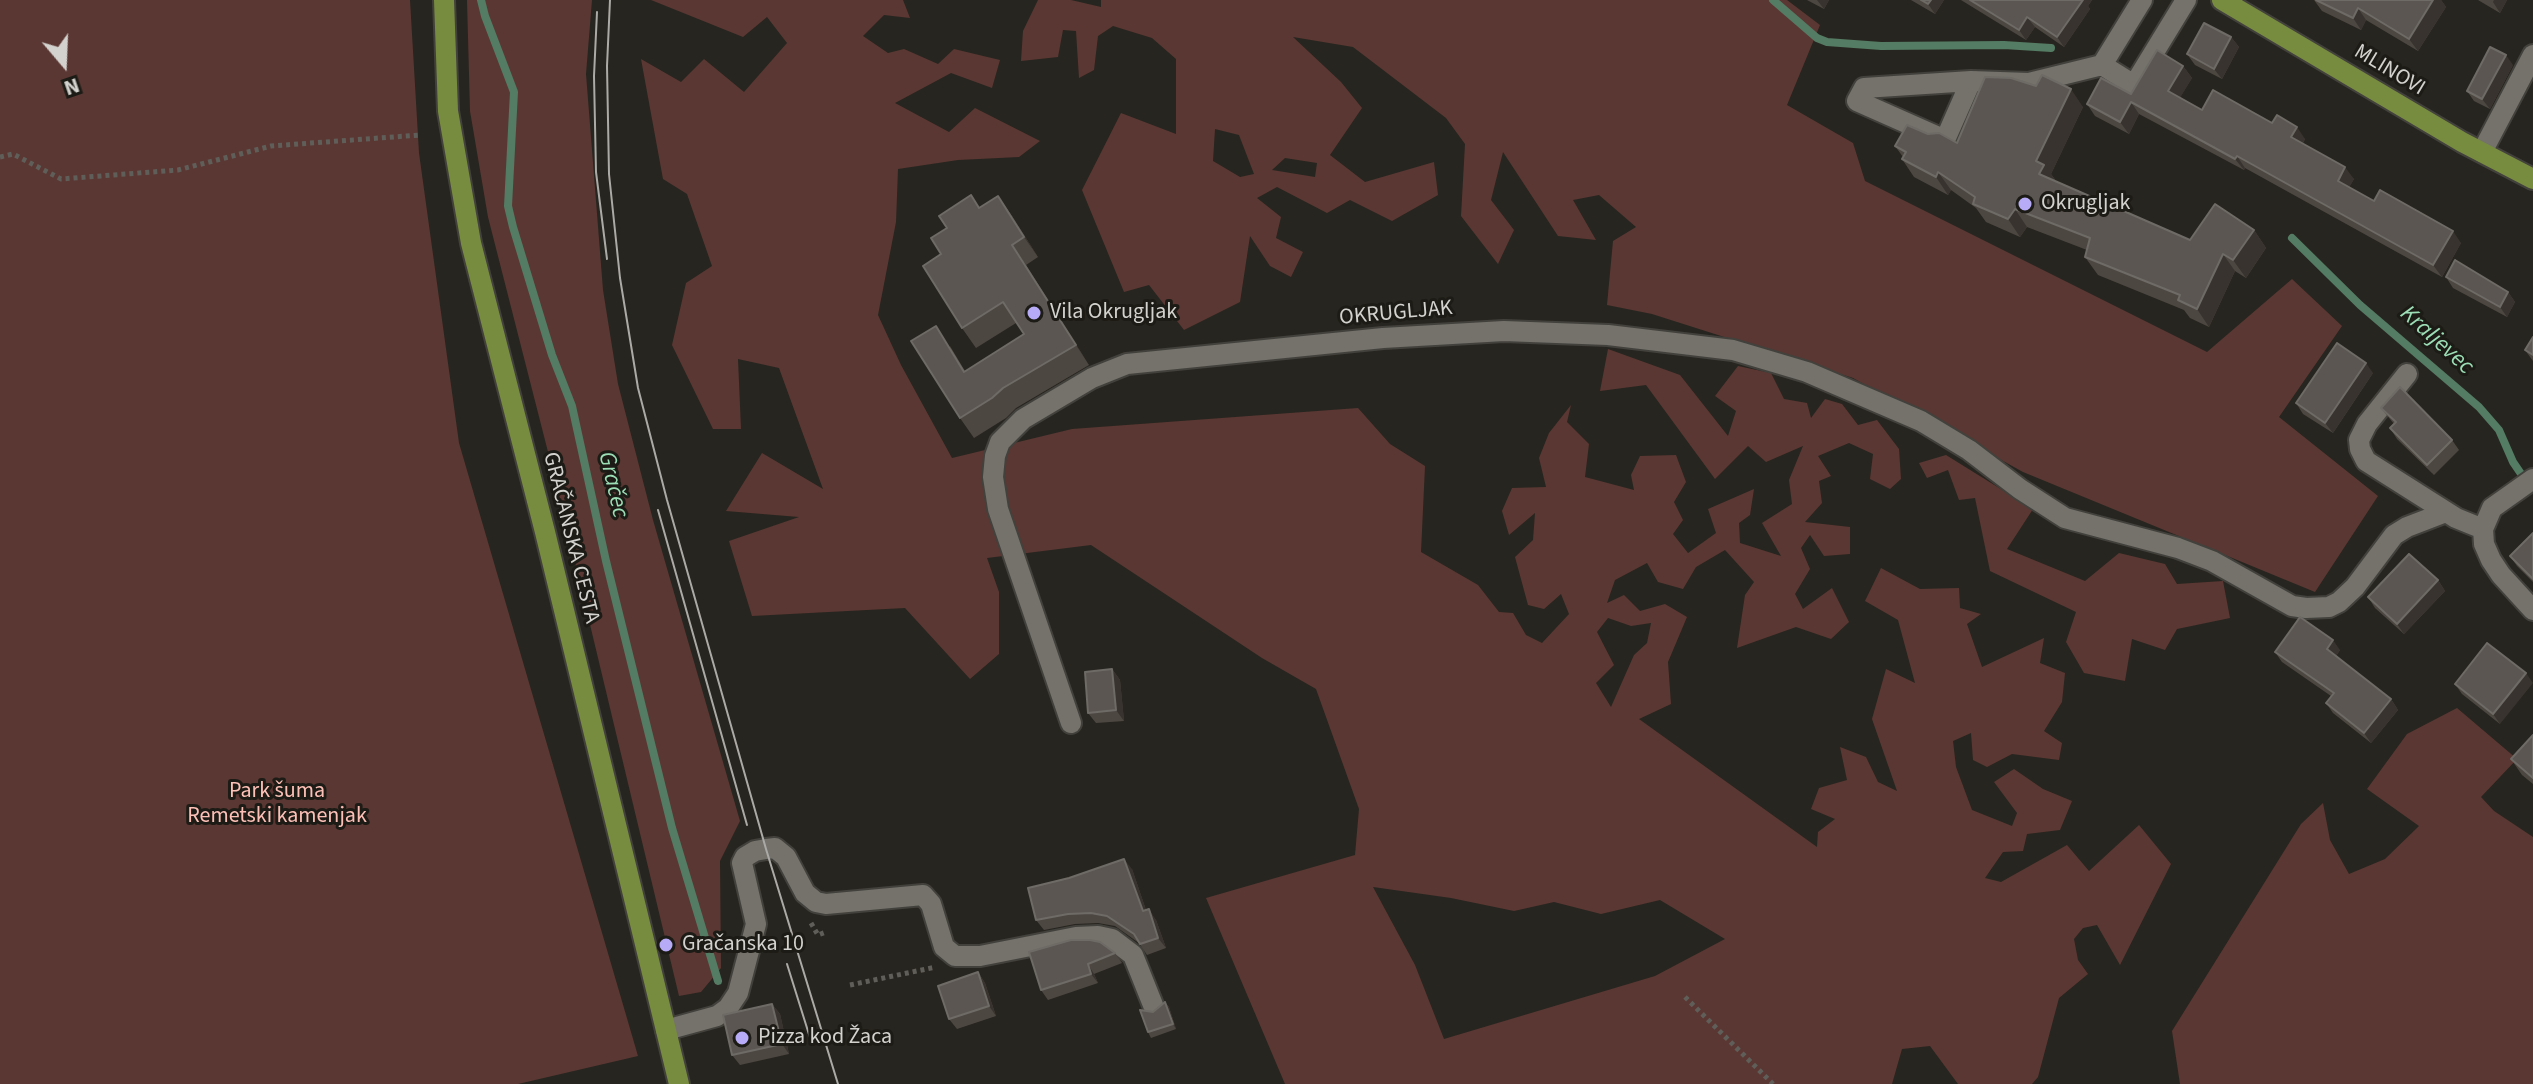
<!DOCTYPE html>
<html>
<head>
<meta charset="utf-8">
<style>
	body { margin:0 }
	#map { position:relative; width:2533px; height:1084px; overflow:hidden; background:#27251f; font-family:"Source Sans 3",sans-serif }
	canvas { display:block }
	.north { position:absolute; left:24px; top:24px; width:80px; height:80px; -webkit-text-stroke:6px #1d1b15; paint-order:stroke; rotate:161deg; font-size:22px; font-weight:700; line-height:32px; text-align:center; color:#d3d2ce }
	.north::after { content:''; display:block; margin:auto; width:28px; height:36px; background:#d3d2ce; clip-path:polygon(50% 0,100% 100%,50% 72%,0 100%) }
</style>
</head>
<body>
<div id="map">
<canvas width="2533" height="1084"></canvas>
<div class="north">N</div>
</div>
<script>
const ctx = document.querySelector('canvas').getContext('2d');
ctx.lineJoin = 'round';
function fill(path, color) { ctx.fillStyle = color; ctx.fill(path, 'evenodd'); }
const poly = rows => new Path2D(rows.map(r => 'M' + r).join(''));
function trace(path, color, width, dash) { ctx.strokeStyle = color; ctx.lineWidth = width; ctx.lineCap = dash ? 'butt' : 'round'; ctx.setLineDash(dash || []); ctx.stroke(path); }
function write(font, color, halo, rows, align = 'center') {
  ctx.font = font + ' "Source Sans 3",sans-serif'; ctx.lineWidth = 6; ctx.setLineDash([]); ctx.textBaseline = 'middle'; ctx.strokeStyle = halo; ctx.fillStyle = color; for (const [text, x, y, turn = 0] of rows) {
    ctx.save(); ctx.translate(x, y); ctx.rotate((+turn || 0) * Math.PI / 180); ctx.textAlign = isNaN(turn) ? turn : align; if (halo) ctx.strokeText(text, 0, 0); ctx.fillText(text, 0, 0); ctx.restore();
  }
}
const green = poly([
	[0,0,410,0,419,153,459,443,638,1056,518,1084,0,1084],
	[467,0,592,0,586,74,603,290,618,384,653,520,740,821,720,861,721,968,701,992,679,996,558,491,488,217,470,111],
	[651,0,903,0,910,18,884,15,863,36,888,53,904,49,938,64,954,49,1000,60,992,88,951,73,895,103,949,132,975,108,1040,141,1019,157,958,160,898,169,896,222,878,315,901,365,952,458,1072,429,1358,408,1390,444,1425,466,1421,552,1478,585,1499,612,1513,613,1526,635,1542,643,1569,614,1561,594,1544,609,1528,605,1515,557,1533,540,1535,513,1509,535,1502,511,1512,488,1546,487,1539,458,1549,433,1571,405,1567,422,1589,444,1585,477,1634,490,1631,475,1640,456,1676,455,1686,482,1674,502,1683,520,1673,534,1688,553,1716,533,1708,509,1754,489,1750,515,1739,523,1740,543,1781,556,1762,523,1792,504,1789,480,1803,446,1766,462,1748,446,1715,479,1646,385,1600,391,1608,349,1680,375,1728,436,1736,411,1715,396,1738,366,1771,373,1784,399,1807,403,1811,418,1825,399,1842,404,1858,425,1877,420,1899,449,1901,479,1890,489,1870,479,1873,454,1849,443,1818,456,1831,476,1819,481,1822,503,1805,522,1850,527,1850,554,1824,556,1810,535,1801,548,1810,569,1795,594,1803,609,1832,588,1849,622,1831,639,1796,627,1737,648,1745,595,1754,582,1725,550,1696,567,1683,589,1658,582,1647,563,1615,580,1607,603,1624,595,1640,611,1665,604,1687,617,1668,662,1671,704,1639,719,1817,847,1818,832,1835,819,1811,809,1819,788,1847,780,1840,747,1866,757,1878,782,1897,791,1872,719,1886,669,1915,683,1898,620,1865,601,1881,568,1920,589,1959,588,1960,608,1981,614,1967,624,1982,667,2044,638,2040,663,2065,673,2062,702,2044,731,2062,743,2059,760,2012,754,1987,767,1973,760,1971,733,1953,741,1956,767,1972,810,2012,826,2017,813,1994,782,2014,769,2043,789,2072,801,2060,830,2027,834,2023,851,2003,852,1985,878,2001,882,2067,845,2089,871,2139,825,2171,864,2120,965,2097,925,2083,928,2074,939,2078,960,2088,974,2059,998,2038,1077,2032,1084,1958,1084,1930,1046,1902,1049,1892,1084,1285,1084,1206,898,1355,855,1359,809,1316,689,1262,658,1091,545,987,558,999,592,999,654,970,679,905,608,752,616,729,541,799,517,726,511,762,453,823,489,779,368,738,359,741,429,713,429,672,345,686,283,712,266,687,194,663,179,641,59,681,82,704,59,744,92,787,43,767,17,743,37],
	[1608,618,1631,626,1651,623,1647,643,1634,655,1611,707,1596,683,1614,665,1597,632],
	[1373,887,1451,898,1514,911,1554,902,1601,914,1660,900,1725,939,1655,976,1444,1039,1415,965],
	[1038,0,1071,0,1101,7,1101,0,1787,0,1820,25,1787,105,1853,143,1865,181,2207,352,2292,279,2342,326,2279,417,2378,496,2315,592,2023,472,1853,378,1652,314,1607,305,1613,241,1636,227,1599,195,1573,200,1596,240,1558,236,1503,152,1491,200,1514,230,1498,264,1461,216,1465,144,1446,118,1353,47,1293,37,1341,82,1362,108,1330,155,1365,182,1434,162,1438,195,1392,221,1350,200,1327,213,1277,187,1257,198,1281,217,1276,238,1303,252,1291,277,1270,266,1250,236,1240,302,1184,330,1149,285,1124,292,1082,190,1121,113,1176,134,1176,59,1152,38,1113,26,1098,36,1094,70,1079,78,1076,31,1063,30,1058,57,1021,61,1023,31],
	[1215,129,1239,135,1254,174,1240,177,1213,161],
	[1285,158,1317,163,1315,177,1272,170],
	[1946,455,2033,509,2007,549,2085,581,2119,553,2165,564,2177,584,2223,581,2230,618,2177,629,2165,650,2132,639,2125,681,2084,673,2066,642,2076,612,1990,571,1975,498,1959,500,1948,470,1927,478,1919,463],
	[2457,708,2517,759,2481,797,2494,811,2533,837,2533,1084,2180,1084,2172,1031,2301,824,2323,803,2330,840,2349,874,2385,859,2419,826,2367,789,2407,734]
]);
const stream = poly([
	[481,0,485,16,514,92,508,206,513,227,552,355,572,406,606,561,672,828,718,981],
	[1773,0,1817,38,1827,42,1881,46,2004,45,2051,48],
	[2292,238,2360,305,2479,407,2499,430,2513,462,2528,484]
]);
const path = poly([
	[0,157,13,154,61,179,178,170,271,146,420,135],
	[811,923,818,935,826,932],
	[850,985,936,967],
	[1685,997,1773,1084]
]);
const minor = poly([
	[2142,0,2102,65,2134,85,2186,0],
	[1971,81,1945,140,1857,101,1864,88,1971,81,2029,83,2102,65],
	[2482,152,2533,55],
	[2407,374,2367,424,2359,440,2360,449,2366,461,2456,518,2483,529],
	[2533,479,2492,508,2483,529,2484,544,2491,560,2501,575,2533,610],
	[1071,723,998,509,993,477,995,456,1000,442,1023,419,1092,378,1127,364,1383,338,1504,331,1608,335,1733,350,1807,372,1921,421,1969,450,2020,489,2065,518,2178,548,2212,561,2292,606,2306,608,2329,607,2339,602,2355,587,2394,535,2407,527,2446,512],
	[666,1030,717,1016,728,1008,738,993,756,924,742,863,745,857,755,851,766,849,775,848,786,857,805,893,816,902,826,904,923,895,931,904,944,947,955,956,980,956,1076,937,1098,936,1112,939,1133,955,1153,1005]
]);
const major = poly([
	[444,0,448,111,471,243,545,532,679,1084],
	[2222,0,2462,142,2533,179]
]);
const tram = poly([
	[610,0,607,66,609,174,620,278,638,388,667,500,766,849,838,1084],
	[597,12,594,76,596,172,607,259],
	[658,510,747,825],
	[787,964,812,1044]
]);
const wall = poly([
	[1807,0,1829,0,1824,9],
	[1911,0,1944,0,1935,14],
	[1961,0,2092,0,2088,6,2090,9,2064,47,2035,27,2026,40],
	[2314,0,2441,0,2446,7,2418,51,2366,20,2361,30,2322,11],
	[2478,0,2507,0,2500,13],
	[2231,37,2239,47,2222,79,2195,65,2187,54],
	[2513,65,2490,109,2474,101,2467,91],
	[2183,66,2192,78,2180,97,2202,110,2272,123,2305,139,2303,143,2354,179,2349,187,2374,201,2461,243,2442,277,2245,168,2244,170,2139,114,2129,134,2095,116,2087,104,2131,94],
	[2036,86,2083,107,2051,174,2056,181,2190,240,2254,230,2266,248,2246,278,2235,271,2209,327,2190,318,2184,310,2098,275,2085,257,2087,250,2027,227,2020,237,1986,222,1976,208,1951,190,1948,195,1914,177,1902,159,1903,157,1895,146,1928,134,1957,143],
	[971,195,980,208,998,196,1012,216,1038,257,1026,265,1089,365,1016,408,1006,418,974,438,960,418,950,346,965,371,1024,334,1016,323,976,348,962,328,941,254,947,228],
	[2446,277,2508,292,2515,302,2507,317,2453,288],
	[2533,337,2533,361,2525,350],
	[2373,373,2333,433,2303,414,2296,403],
	[2381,408,2452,440,2459,450,2434,475,2397,439,2390,428,2394,424],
	[2533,533,2533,582,2517,566,2510,556],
	[2438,580,2445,591,2404,634,2375,608,2368,597],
	[2487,643,2500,724,2462,694,2455,684],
	[2340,650,2336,656,2391,699,2398,710,2371,743,2333,713,2326,703,2331,696,2282,662,2275,652],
	[1112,669,1120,680,1124,721,1096,723,1088,713],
	[2533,735,2533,784,2522,775,2511,759],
	[1132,869,1146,910,1156,920,1166,948,1147,955,1139,943,1115,926,1098,923,1075,924,1044,930,1036,920],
	[1029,952,1115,953,1122,963,1094,974,1098,983,1048,1000,1041,990],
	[978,972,985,983,996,1016,957,1029,949,1019],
	[1165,1002,1169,1007,1176,1029,1151,1038,1148,1032,1153,1012],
	[772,1004,780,1014,789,1054,740,1065,732,1055]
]);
const shadedWall = poly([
	[1817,0,1829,0,1824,9],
	[1931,0,1944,0,1935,14,1928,4],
	[2082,0,2092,0,2088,6,2090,9,2064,47,2057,37],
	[2433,0,2441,0,2446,7,2418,51,2409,39],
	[2494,0,2507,0,2500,13,2493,2],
	[2358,8,2366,20,2361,30,2353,18],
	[2027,17,2035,27,2026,40,2019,30],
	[2231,37,2239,47,2222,79,2214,69],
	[2506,55,2513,65,2490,109,2482,99],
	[2183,66,2192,78,2177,103,2168,91],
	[2071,89,2083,107,2051,174,2057,183,2039,174,2036,161],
	[2131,102,2139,114,2129,134,2120,122],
	[2297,127,2305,139,2299,149,2291,137],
	[2237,156,2245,168,2244,170,2235,159],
	[2345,167,2354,179,2346,193,2338,181],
	[1938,172,1951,190,1948,195,1936,177],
	[998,196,1012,216,1038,257,1024,237],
	[2015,209,2027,227,2020,237,2008,219],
	[2254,230,2266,248,2246,278,2233,260],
	[2453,231,2461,243,2442,277,2433,265],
	[1012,245,1026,265,1089,365,1076,345],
	[2223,254,2235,271,2209,327,2197,309],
	[2508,292,2515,302,2507,317,2500,307],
	[2366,363,2373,373,2333,433,2325,423],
	[2438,580,2445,591,2404,634,2397,624],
	[2333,640,2340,650,2334,659,2327,649],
	[1112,669,1120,680,1124,721,1116,710],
	[2526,673,2533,683,2500,724,2493,714],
	[2391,699,2398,710,2371,743,2364,733],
	[1124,859,1132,869,1150,922,1143,911],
	[1149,909,1156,920,1166,948,1158,938],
	[1088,964,1094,974,1098,983,1091,974],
	[978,972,985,983,996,1016,989,1006],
	[1165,1002,1169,1007,1176,1029,1173,1024],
	[772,1004,780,1014,789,1054,782,1044]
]);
const building = poly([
	[1921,0,1931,0,1928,4,1921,0],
	[1970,0,2083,0,2057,37,2027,17,2019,30,1970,0],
	[2316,0,2433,0,2409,39,2358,8,2353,18,2316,0],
	[2204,23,2231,37,2214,69,2187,54,2204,23],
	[2490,47,2506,55,2482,99,2467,91,2490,47],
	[2157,50,2183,66,2168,91,2202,110,2213,90,2272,123,2277,115,2297,127,2291,137,2345,167,2338,181,2374,201,2380,190,2453,231,2433,265,2237,156,2235,159,2131,102,2120,122,2087,104,2101,78,2131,94,2157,50],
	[2042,75,2071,89,2036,161,2044,165,2039,174,2190,240,2215,204,2254,230,2233,260,2223,254,2197,309,2178,300,2180,295,2085,257,2090,238,2015,209,2008,219,1973,204,1975,197,1938,172,1936,177,1902,159,1906,152,1895,146,1907,125,1928,134,1939,133,1957,143,1985,77,2011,78,2036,86,2042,75],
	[971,195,979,208,998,196,1024,237,1012,245,1076,345,1003,388,992,398,960,418,911,341,936,326,964,372,1024,334,1003,302,962,328,923,266,941,254,931,238,947,228,939,216,971,195],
	[2455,260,2508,292,2500,307,2446,277,2455,260],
	[2533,337,2533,355,2525,350,2533,337],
	[2337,343,2366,363,2325,423,2296,403,2337,343],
	[2400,387,2452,440,2427,465,2390,428,2396,422,2381,408,2400,387],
	[2533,533,2533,579,2510,556,2533,533],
	[2409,554,2438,580,2397,624,2368,597,2409,554],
	[2300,617,2333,640,2327,649,2391,699,2364,733,2326,703,2334,693,2275,652,2300,617],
	[2487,643,2526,673,2493,714,2455,684,2487,643],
	[1112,669,1116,710,1088,713,1085,672,1112,669],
	[2533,735,2533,778,2511,759,2533,735],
	[1124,859,1143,911,1149,909,1158,938,1140,944,1134,934,1107,916,1091,913,1068,914,1036,920,1028,888,1069,878,1124,859],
	[1071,940,1090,940,1100,942,1115,953,1088,964,1091,974,1041,990,1029,952,1071,940],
	[978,972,989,1006,949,1019,938,986,978,972],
	[1165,1002,1173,1024,1148,1032,1140,1010,1153,1012,1165,1002],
	[772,1004,782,1044,732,1055,723,1015,772,1004]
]);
const markers = [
	[2025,204,8,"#b7abf8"],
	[1034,313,8,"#b7abf8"],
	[666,945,8,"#b7abf8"],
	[742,1038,8,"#b7abf8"]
];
const streetNames = [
	["MLINOVI",2389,71,31],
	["OKRUGLJAK",1396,314,-5],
	["GRAČANSKA CESTA",570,538,76]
];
const poiNames = [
	["Okrugljak",2041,204],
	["Vila Okrugljak",1050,313],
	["Gračanska 10",682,945],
	["Pizza kod Žaca",758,1038]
];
const parkNames = [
	["Park šuma",277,792],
	["Remetski kamenjak",277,817]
];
const waterNames = [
	["Kraljevec",2436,341,42],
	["Gračec",612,485,77]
];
fill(green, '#5a3733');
trace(stream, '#547b63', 8);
trace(minor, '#43413c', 24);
trace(major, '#43413c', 24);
trace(path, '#605e59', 5, [4, 4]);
trace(minor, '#74726b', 20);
trace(major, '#788c3f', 20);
trace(tram, '#acaaa6', 2);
fill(wall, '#4d4742');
fill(shadedWall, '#38332e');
fill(building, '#5b5652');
trace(building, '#6e6a65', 2);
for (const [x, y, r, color] of markers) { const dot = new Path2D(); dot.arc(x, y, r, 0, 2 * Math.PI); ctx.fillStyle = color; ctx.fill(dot); trace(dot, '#1d1b15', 3); }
write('22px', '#d3d2ce', '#1d1b15', streetNames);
write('22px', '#d3d2ce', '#1d1b15', poiNames, 'left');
write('22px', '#fcc0b7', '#1d1b15', parkNames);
write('italic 24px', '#9bddb5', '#1d1b15', waterNames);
</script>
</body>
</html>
